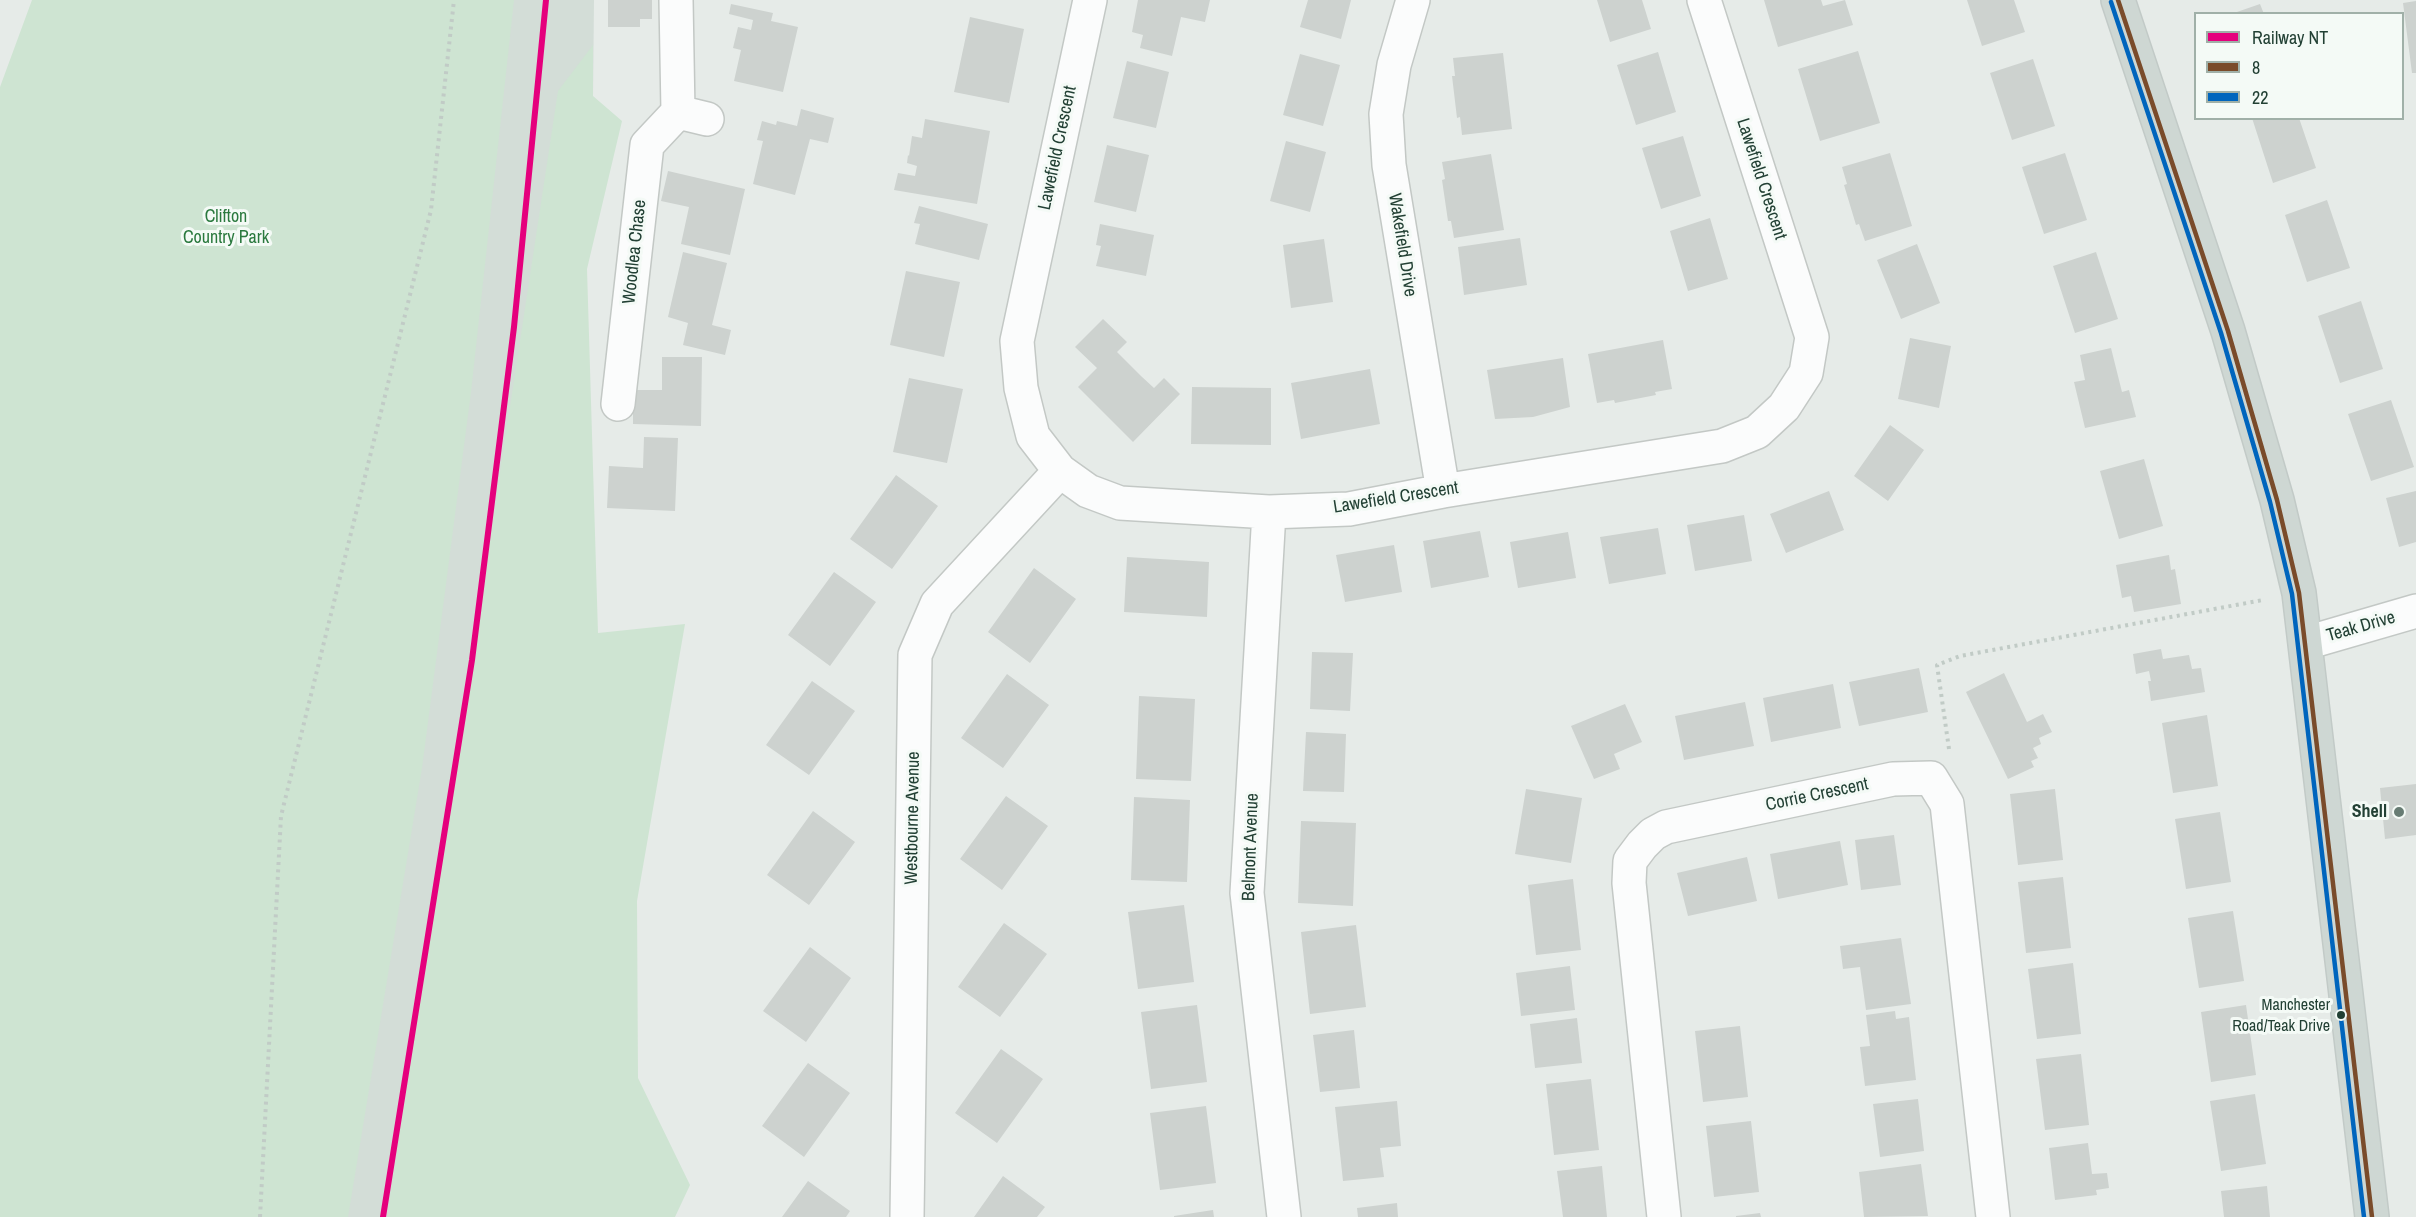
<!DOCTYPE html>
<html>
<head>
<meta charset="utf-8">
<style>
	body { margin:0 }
	#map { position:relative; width:2416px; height:1217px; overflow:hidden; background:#e6ebe8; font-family:"Archivo Narrow",sans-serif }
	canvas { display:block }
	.legend { position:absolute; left:2194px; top:12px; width:210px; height:108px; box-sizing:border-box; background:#f4faf6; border:2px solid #a0b0a8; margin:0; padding:8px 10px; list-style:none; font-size:18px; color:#224034 }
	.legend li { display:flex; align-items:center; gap:12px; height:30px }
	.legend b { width:30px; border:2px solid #a0b0a8 }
</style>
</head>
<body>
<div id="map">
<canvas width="2416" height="1217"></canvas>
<ul class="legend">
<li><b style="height:8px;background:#e5007d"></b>Railway NT</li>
<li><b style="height:8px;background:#7a4b2a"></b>8</li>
<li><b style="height:8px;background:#0065bd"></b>22</li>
</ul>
</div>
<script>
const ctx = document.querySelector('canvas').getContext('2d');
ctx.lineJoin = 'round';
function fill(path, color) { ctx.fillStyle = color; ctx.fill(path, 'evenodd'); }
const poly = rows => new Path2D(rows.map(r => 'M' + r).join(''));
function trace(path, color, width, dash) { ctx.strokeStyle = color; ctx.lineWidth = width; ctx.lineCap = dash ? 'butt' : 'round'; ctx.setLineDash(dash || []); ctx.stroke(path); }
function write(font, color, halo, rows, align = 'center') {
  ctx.font = font + ' "Archivo Narrow",sans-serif'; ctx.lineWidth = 6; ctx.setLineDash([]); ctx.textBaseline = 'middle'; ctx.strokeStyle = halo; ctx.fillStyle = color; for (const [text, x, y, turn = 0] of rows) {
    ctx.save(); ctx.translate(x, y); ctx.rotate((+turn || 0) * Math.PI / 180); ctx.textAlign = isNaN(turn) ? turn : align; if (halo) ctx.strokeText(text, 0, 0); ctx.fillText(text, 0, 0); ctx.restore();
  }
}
const built = poly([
	[498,0,594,0,593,96,441,1217,274,1217]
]);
const green = poly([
	[32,0,514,0,471,392,422,768,348,1217,0,1217,0,87],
	[593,45,593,96,622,121,587,269,598,633,685,624,637,901,638,1078,690,1185,675,1217,387,1217,558,91]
]);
const building = poly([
	[608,0,652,0,652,19,640,19,640,27,608,27],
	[1138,0,1210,0,1205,22,1181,17,1172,56,1140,48,1143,35,1132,32],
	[1308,0,1351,0,1341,39,1300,27],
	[1597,0,1642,0,1651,29,1610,42],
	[1764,0,1821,0,1823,6,1845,0,1853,25,1778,47],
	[1967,0,2014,0,2025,32,1982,46],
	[2416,1,2416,73,2412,73,2403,3],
	[731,4,773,13,771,21,798,27,783,92,734,81,741,50,733,48,738,27,751,30,753,20,729,14],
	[2260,4,2264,14,2234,14,2234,13],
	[970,17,1024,29,1009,103,954,92],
	[1858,51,1880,123,1820,141,1798,69],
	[1658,52,1676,112,1636,125,1617,65],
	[1503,53,1512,129,1462,135,1460,117,1457,118,1452,76,1455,76,1453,58],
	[1300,54,1340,65,1323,126,1283,115],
	[2033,59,2055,126,2012,140,1990,73],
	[1127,61,1169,72,1156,128,1113,118],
	[801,109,834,118,828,143,810,139,795,195,753,184,763,141,757,140,762,121,776,125,777,121,797,126],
	[2252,118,2299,118,2316,168,2273,183],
	[925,119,990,131,977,204,894,190,898,173,915,176,917,166,907,163,908,155,909,156,912,136,922,138],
	[1683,136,1701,196,1661,209,1642,148],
	[1286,141,1326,152,1310,212,1270,201],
	[1107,145,1149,155,1136,212,1094,202],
	[1890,153,1912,226,1865,241,1859,224,1856,225,1844,185,1847,184,1842,167],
	[2065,153,2087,220,2044,234,2022,167],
	[1491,154,1504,230,1454,238,1451,221,1448,221,1442,180,1445,179,1442,162],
	[668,171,745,189,730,255,681,244,689,207,661,201],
	[2327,200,2350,268,2307,282,2285,215],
	[919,206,988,224,979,260,915,244,920,224,914,223],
	[1710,218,1728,279,1688,291,1670,231],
	[1100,224,1154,235,1146,276,1096,266,1101,246,1096,245],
	[1520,238,1527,285,1464,295,1458,247],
	[1324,239,1333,302,1291,308,1283,245],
	[1917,244,1940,303,1901,319,1877,260],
	[683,252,727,263,712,325,731,330,725,355,683,345,688,323,668,317],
	[2096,252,2118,319,2075,333,2053,266],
	[906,271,960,282,944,357,890,345],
	[2361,301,2383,369,2340,383,2318,316],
	[1103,319,1127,342,1117,352,1141,376,1154,388,1164,378,1180,394,1133,442,1078,387,1097,368,1075,347],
	[1910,338,1951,346,1939,408,1898,399],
	[1663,340,1672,389,1655,392,1656,395,1615,403,1614,400,1597,403,1588,354],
	[2111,348,2122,392,2129,390,2136,417,2085,428,2074,382,2085,380,2080,355],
	[662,357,702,357,701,426,633,424,633,390,662,390],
	[1563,358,1570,407,1533,417,1495,419,1487,370],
	[1370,369,1380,424,1301,439,1291,383],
	[909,378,963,389,947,463,893,452],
	[1192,387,1271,388,1271,445,1191,444],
	[2391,400,2414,467,2371,481,2348,414],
	[1890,425,1924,450,1888,501,1854,476],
	[644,437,678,438,675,511,607,508,609,466,643,468],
	[2144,459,2163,526,2119,539,2100,471],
	[896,475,938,506,892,569,850,539],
	[1829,491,1844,530,1786,553,1770,514],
	[2416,491,2416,542,2399,547,2386,498],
	[1744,515,1752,561,1695,571,1687,525],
	[1658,528,1666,574,1609,584,1600,537],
	[1480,531,1489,577,1431,588,1423,541],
	[1568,532,1576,578,1518,588,1510,542],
	[1394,545,1402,592,1345,602,1336,555],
	[2169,555,2171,570,2175,569,2181,604,2134,612,2131,596,2122,598,2116,565],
	[1127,557,1209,562,1207,617,1124,612],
	[1034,568,1076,599,1030,663,988,632],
	[834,572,876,602,830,666,788,635],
	[2161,649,2163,659,2189,655,2192,669,2201,668,2205,692,2151,701,2148,681,2151,681,2149,671,2136,674,2133,654],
	[1312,652,1353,653,1350,711,1310,709],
	[1919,668,1928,712,1859,726,1849,682],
	[2004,673,2027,722,2043,714,2052,732,2039,738,2041,744,2033,748,2038,758,2031,761,2034,767,2008,779,1966,692],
	[1007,674,1049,705,1003,768,961,738],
	[812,681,855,711,809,775,766,745],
	[1833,684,1841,728,1771,742,1763,698],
	[1139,696,1195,699,1191,781,1136,779],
	[1745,702,1754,746,1684,760,1675,716],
	[1625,704,1642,742,1614,754,1620,769,1594,779,1571,726],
	[2207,715,2218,786,2173,793,2162,723],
	[1306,732,1346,734,1344,792,1303,791],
	[2416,784,2416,835,2385,839,2380,788],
	[1526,789,1582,798,1571,863,1515,854],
	[2055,789,2063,860,2018,865,2010,794],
	[1006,796,1048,826,1002,890,960,859],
	[1134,797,1190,800,1187,882,1131,880],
	[813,811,855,842,809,905,767,875],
	[2220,812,2231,882,2186,889,2175,819],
	[1301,821,1356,823,1353,906,1298,903],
	[1894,835,1901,885,1861,890,1855,840],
	[1840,841,1848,885,1778,899,1770,854],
	[1747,857,1757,901,1688,916,1677,873],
	[2063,877,2071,948,2026,953,2018,882],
	[1573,879,1581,950,1536,955,1528,885],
	[1184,905,1194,982,1138,989,1128,912],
	[2233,911,2244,981,2199,988,2188,918],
	[1004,923,1047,954,1000,1017,958,987],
	[1356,925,1366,1007,1310,1014,1301,932],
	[1901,938,1911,1004,1866,1010,1860,967,1843,969,1840,946],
	[810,947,851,978,806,1042,763,1011],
	[2073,963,2081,1034,2037,1039,2028,969],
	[1570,966,1575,1010,1521,1016,1516,973],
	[1197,1005,1207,1082,1151,1089,1141,1012],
	[2246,1005,2256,1075,2211,1082,2201,1012],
	[1895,1011,1896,1019,1909,1017,1916,1080,1865,1086,1860,1047,1870,1046,1866,1015],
	[1577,1018,1582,1063,1535,1068,1530,1024],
	[1740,1026,1748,1097,1703,1102,1695,1031],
	[1354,1030,1360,1088,1320,1092,1313,1035],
	[1001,1049,1043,1079,997,1143,955,1113],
	[2081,1054,2089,1125,2045,1130,2036,1059],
	[808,1063,850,1093,804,1157,762,1126],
	[1591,1079,1599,1150,1554,1155,1546,1084],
	[2255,1094,2266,1164,2221,1171,2210,1101],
	[1918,1099,1924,1151,1880,1157,1873,1104],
	[1397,1101,1401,1146,1380,1148,1384,1177,1343,1181,1335,1107],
	[1206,1106,1216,1183,1160,1190,1150,1113],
	[1751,1121,1759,1192,1714,1197,1706,1126],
	[2088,1143,2092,1174,2107,1173,2109,1188,2096,1190,2097,1195,2055,1200,2049,1148],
	[1921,1164,1928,1216,1864,1217,1859,1172],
	[1602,1166,1607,1217,1563,1217,1557,1171],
	[1003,1176,1045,1207,1037,1217,974,1217],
	[808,1181,850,1211,846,1217,782,1217],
	[2267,1186,2270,1217,2224,1217,2221,1191],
	[1397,1203,1398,1217,1358,1217,1357,1208],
	[1213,1210,1214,1217,1174,1217,1174,1216],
	[1760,1213,1761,1217,1736,1217,1736,1216]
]);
const path = poly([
	[1949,749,1937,665,1960,656,2263,600],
	[260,1217,281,816,431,210,454,0]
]);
const street = poly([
	[1090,0,1017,341,1021,388,1033,436,1060,471,1088,491,1120,503,1269,512,1349,509,1443,491,1722,446,1757,432,1784,407,1806,373,1812,337,1704,0],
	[1413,0,1394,65,1386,114,1389,165,1443,491],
	[678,112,707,119],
	[618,404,647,145,678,112,676,0],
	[1269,512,1247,893,1284,1217],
	[2306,643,2416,611],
	[907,1217,915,655,937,604,1060,471],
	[1664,1217,1629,883,1630,861,1642,845,1653,834,1666,827,1893,779,1931,778,1947,804,1993,1217]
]);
const primary = poly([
	[2118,0,2228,331,2277,500,2299,593,2372,1217]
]);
const bus1 = poly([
	[2118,0,2228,331,2277,500,2299,593,2372,1217]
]);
const bus2 = poly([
	[2111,2,2221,333,2270,502,2292,594,2364,1217]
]);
const rail1 = poly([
	[383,1217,472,660,514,327,546,0]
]);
const markers = [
	[2399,812,6,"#677c73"],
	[2341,1015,5,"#224034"]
];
const busNames = [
	["Manchester",2330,1006],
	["Road/Teak Drive",2330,1027]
];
const streetNames = [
	["Lawefield Crescent",1058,148,-78],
	["Lawefield Crescent",1761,179,72],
	["Wakefield Drive",1402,245,81],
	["Woodlea Chase",635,252,-84],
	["Lawefield Crescent",1396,498,-9],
	["Teak Drive",2361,627,-16],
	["Corrie Crescent",1817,795,-12],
	["Westbourne Avenue",913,818,-89],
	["Belmont Avenue",1251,847,-88]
];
const parkNames = [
	["Clifton",226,217],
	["Country Park",226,238]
];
const poiNames = [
	["Shell",2387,812]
];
fill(built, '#d3ddd7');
fill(green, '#cee4d2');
fill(building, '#cdd2cf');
trace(street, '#c3c8c5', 36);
trace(primary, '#c2cac7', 36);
trace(path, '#c1cbc6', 4, [3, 4.5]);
trace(street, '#fbfcfc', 33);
trace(primary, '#ced7d3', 33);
trace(bus1, '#7a4b2a', 4.5);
trace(bus2, '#0065bd', 4.5);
trace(rail1, '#e5007d', 6);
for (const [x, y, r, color] of markers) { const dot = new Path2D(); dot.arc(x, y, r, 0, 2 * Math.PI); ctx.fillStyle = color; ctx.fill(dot); trace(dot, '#f4faf6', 2); }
write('16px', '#224034', '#f4faf6', busNames, 'right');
write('18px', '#224034', '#f4faf6', streetNames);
write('18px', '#2a793e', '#f4faf6', parkNames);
write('bold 18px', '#224034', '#f4faf6', poiNames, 'right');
</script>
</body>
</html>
